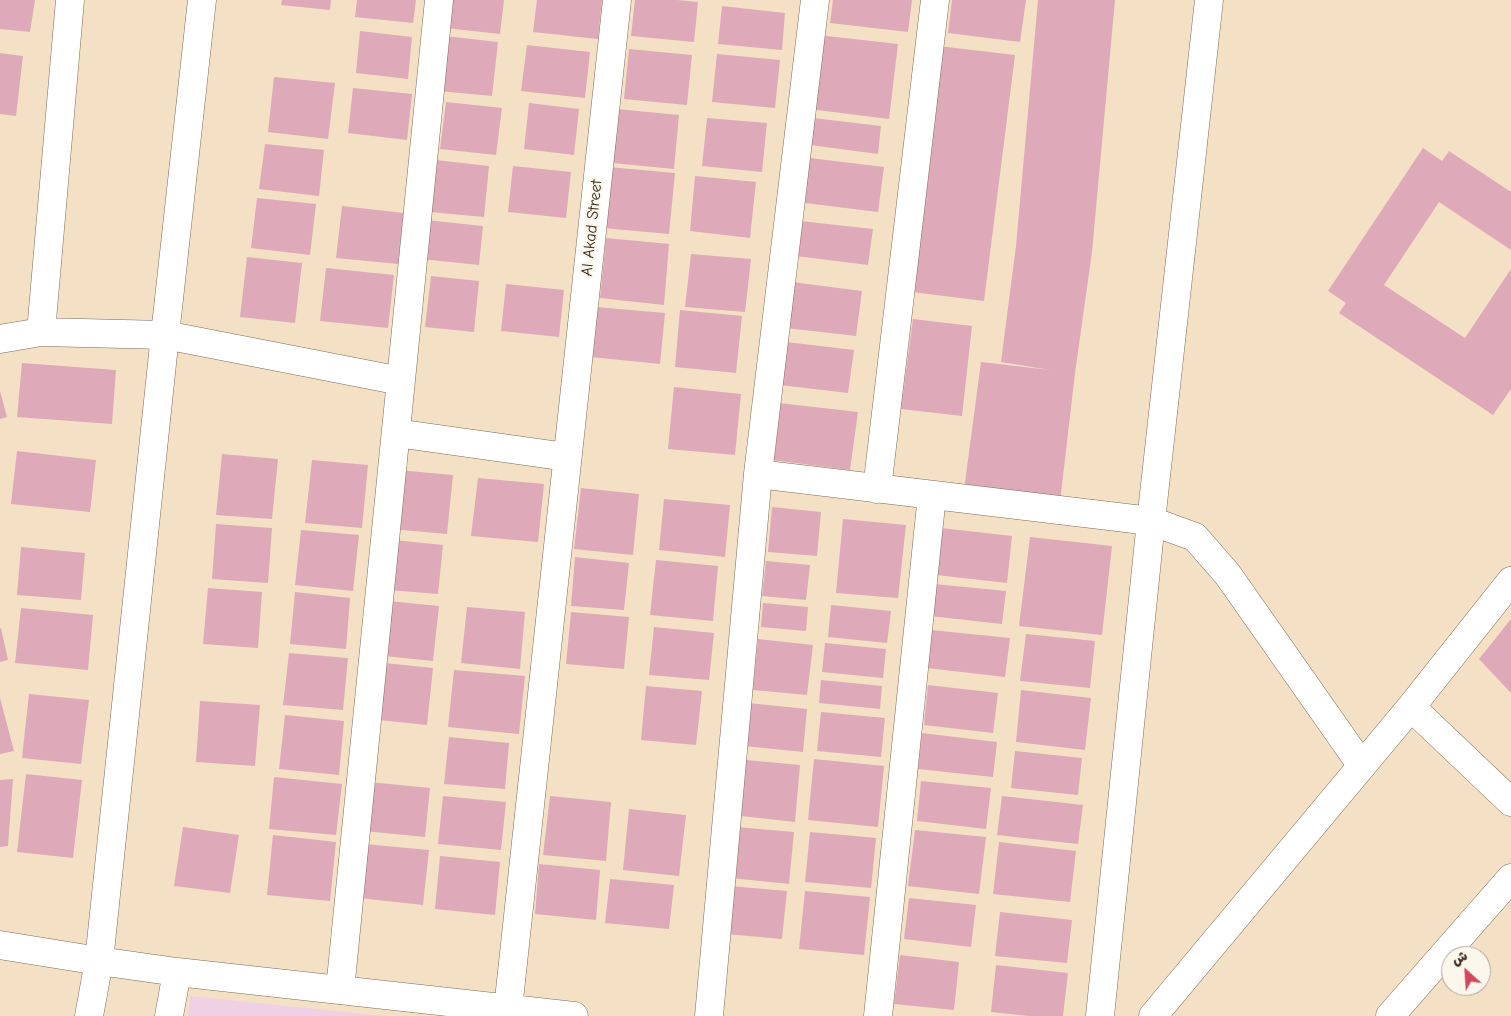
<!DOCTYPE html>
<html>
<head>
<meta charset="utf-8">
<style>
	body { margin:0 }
	#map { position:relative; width:1511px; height:1016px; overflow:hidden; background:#f4e1c5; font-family:"Comic Neue","Playpen Sans Arabic",sans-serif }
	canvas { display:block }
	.north { position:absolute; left:1441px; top:946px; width:50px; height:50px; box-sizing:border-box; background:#fbf7ec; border:1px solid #aea59a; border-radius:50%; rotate:334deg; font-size:14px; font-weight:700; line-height:20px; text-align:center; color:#3b2a1e }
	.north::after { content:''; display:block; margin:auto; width:18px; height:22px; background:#d1495b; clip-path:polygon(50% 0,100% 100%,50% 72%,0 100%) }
</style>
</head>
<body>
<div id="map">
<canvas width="1511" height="1016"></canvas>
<div class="north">ش</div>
</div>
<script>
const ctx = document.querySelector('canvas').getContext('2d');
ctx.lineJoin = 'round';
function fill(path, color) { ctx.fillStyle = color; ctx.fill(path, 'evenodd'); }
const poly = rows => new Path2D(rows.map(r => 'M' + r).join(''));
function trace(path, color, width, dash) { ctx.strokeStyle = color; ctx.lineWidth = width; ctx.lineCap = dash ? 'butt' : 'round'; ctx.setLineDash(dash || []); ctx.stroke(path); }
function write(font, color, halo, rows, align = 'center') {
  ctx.font = font + ' "Comic Neue",sans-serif'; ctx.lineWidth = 4.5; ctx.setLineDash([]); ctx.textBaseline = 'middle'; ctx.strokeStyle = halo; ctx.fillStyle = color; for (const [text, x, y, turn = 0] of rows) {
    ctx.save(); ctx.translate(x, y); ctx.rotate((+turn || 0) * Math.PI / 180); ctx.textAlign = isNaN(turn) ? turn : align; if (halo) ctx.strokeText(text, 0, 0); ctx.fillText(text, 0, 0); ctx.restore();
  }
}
const built = poly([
	[190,996,335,1011,386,1016,188,1016]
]);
const building = poly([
	[0,0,35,0,30,32,0,29],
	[282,0,331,0,330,10,281,5],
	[357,0,416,0,413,23,355,17],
	[449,0,504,0,500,34,446,28],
	[537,0,602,0,598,39,533,32],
	[635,0,677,0,698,2,694,42,631,36],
	[833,0,912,0,908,32,830,23],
	[952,0,1026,0,1020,42,948,33],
	[1038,0,1115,0,1092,252,1075,373,1060,502,964,490,981,362,1050,370,1001,362,1016,246],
	[722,6,785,13,782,50,718,44],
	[360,31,412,37,408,79,356,73],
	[818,35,898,44,889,119,809,109],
	[445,36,498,42,492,96,439,91],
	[527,45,590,52,585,98,521,91],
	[938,46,1015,55,984,301,912,292],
	[629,49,692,55,687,105,624,99],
	[0,53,23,56,16,116,0,114],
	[717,54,780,60,775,108,712,102],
	[274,77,335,83,328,139,268,132],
	[353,88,412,94,407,140,348,133],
	[446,102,502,108,496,155,440,149],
	[529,103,579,109,574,155,524,149],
	[617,109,679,115,674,169,612,163],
	[707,118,767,123,762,172,702,166],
	[813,118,881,126,878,154,810,145],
	[265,144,324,150,319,196,259,189],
	[1423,148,1442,161,1449,151,1511,192,1511,250,1439,202,1384,285,1465,338,1511,269,1511,389,1493,415,1339,313,1346,303,1328,291],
	[810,158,884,167,878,212,805,203],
	[436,160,489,166,484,217,430,212],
	[513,166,571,172,566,218,508,212],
	[609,167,675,173,669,234,603,228],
	[695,176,756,182,750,238,690,231],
	[257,198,316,204,310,255,251,248],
	[342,206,404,213,398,264,336,258],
	[426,220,483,226,479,265,421,259],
	[800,221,873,229,868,265,796,256],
	[606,238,669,244,664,305,600,298],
	[691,254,751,259,745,312,685,307],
	[247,257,302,263,295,323,240,317],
	[326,268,394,275,388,328,320,321],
	[431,276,479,281,474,332,425,327],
	[792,282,862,291,856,336,786,328],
	[506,284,564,290,559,337,501,331],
	[596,307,665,313,660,364,591,357],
	[680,310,742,316,736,373,675,367],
	[913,319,972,326,962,416,901,409],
	[786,342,854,350,848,393,780,385],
	[22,363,116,370,112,424,17,417],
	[674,387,741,394,735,455,668,449],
	[0,391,7,417,0,419],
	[779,403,858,412,850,470,772,460],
	[17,451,96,460,90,512,11,504],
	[222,454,278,459,272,519,216,515],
	[312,460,368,465,362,528,305,523],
	[398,470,453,475,447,534,391,529],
	[478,478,544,484,538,542,471,536],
	[581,488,639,494,633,555,574,549],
	[664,499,730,505,725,557,659,550],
	[772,507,821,512,817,556,768,552],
	[843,519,906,525,898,598,836,593],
	[216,524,272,528,268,583,212,579],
	[941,528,1012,536,1007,583,936,575],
	[301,530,359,535,353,591,295,585],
	[1030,537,1112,546,1102,635,1019,626],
	[394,540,443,545,438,594,389,590],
	[21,547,85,553,81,600,17,595],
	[575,557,629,563,624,610,571,606],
	[656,560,718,566,713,621,650,615],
	[766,561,810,565,806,600,762,596],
	[934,584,1006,591,1002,624,930,616],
	[208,588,262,592,258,648,203,644],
	[295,592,350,598,346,649,290,644],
	[389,601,439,606,433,661,384,656],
	[763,603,808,607,806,631,761,627],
	[831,605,891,611,887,643,828,637],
	[467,607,525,612,520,669,461,663],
	[21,608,93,615,88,670,15,663],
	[571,612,629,617,624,669,566,664],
	[1511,619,1511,693,1479,659],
	[654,627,714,633,709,680,649,675],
	[1,628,8,660,0,662,0,629],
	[931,630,1010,638,1005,677,927,668],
	[1026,634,1095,641,1090,688,1020,681],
	[758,639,813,645,807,695,753,690],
	[825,643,886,649,883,678,822,672],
	[289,653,348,658,343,710,283,705],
	[385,663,433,668,427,725,379,720],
	[454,670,525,676,519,734,448,727],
	[821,680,882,686,880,709,819,703],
	[928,685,998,693,993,733,924,725],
	[646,686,702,691,696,745,641,740],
	[1021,690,1091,698,1085,750,1016,742],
	[29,694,89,700,81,764,22,758],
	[0,698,14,751,0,754],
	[200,701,260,705,255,766,196,762],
	[748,703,807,709,803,752,744,746],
	[821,712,885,718,881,757,817,751],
	[285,715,344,721,339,775,279,769],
	[922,733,997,742,993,777,918,769],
	[449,737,509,743,505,789,444,784],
	[1015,751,1082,758,1078,795,1011,788],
	[814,759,884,766,878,827,808,820],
	[746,760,800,765,795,822,741,816],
	[26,774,82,780,73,858,17,852],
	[274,777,342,784,336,835,269,829],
	[13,779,8,846,0,847,0,780],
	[921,781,991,788,986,829,917,821],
	[369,782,430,788,425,837,364,831],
	[443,796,506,802,501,850,438,844],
	[550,796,611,802,606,861,543,855],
	[1002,796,1083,805,1078,844,997,835],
	[629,809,686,815,679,876,623,870],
	[183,827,239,835,230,893,174,886],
	[736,827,794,832,789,884,731,878],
	[915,830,986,837,979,894,908,886],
	[810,832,876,838,871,888,805,882],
	[273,835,336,842,330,901,267,895],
	[999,842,1076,851,1070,902,993,894],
	[364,844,429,850,423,905,359,898],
	[440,856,500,862,495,915,435,909],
	[539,864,600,870,596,920,535,914],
	[610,879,674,885,669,929,605,923],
	[730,886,787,891,782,939,726,934],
	[805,891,870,897,864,955,799,949],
	[909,898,976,905,971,947,904,939],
	[1000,912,1072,920,1067,963,995,956],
	[900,955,959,962,954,1010,894,1004],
	[996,965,1068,973,1063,1016,1029,1016,991,1012]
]);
const street = poly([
	[41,332,70,0],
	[0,339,41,332,165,335,401,381],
	[396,433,567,457],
	[758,474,1151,521,1195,537,1228,575,1362,766],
	[877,489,935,0],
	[1411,707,1511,802],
	[0,945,99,961,177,972,574,1016],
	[340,990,439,0],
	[508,1009,617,0],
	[89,1016,99,961,165,335,202,0],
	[169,1016,177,972],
	[709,1016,758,474,815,0],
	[878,1016,932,495],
	[1100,1016,1151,521,1209,0],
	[1153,1016,1411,707,1511,581],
	[1390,1016,1511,878]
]);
const streetNames = [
	["Al Akad Street",592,228,-84]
];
fill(built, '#f0d0e4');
fill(building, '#dea9b9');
trace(street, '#7c6a58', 29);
trace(street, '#fff', 28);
write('16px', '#3b2a1e', '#fbf7ec', streetNames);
</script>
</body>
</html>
